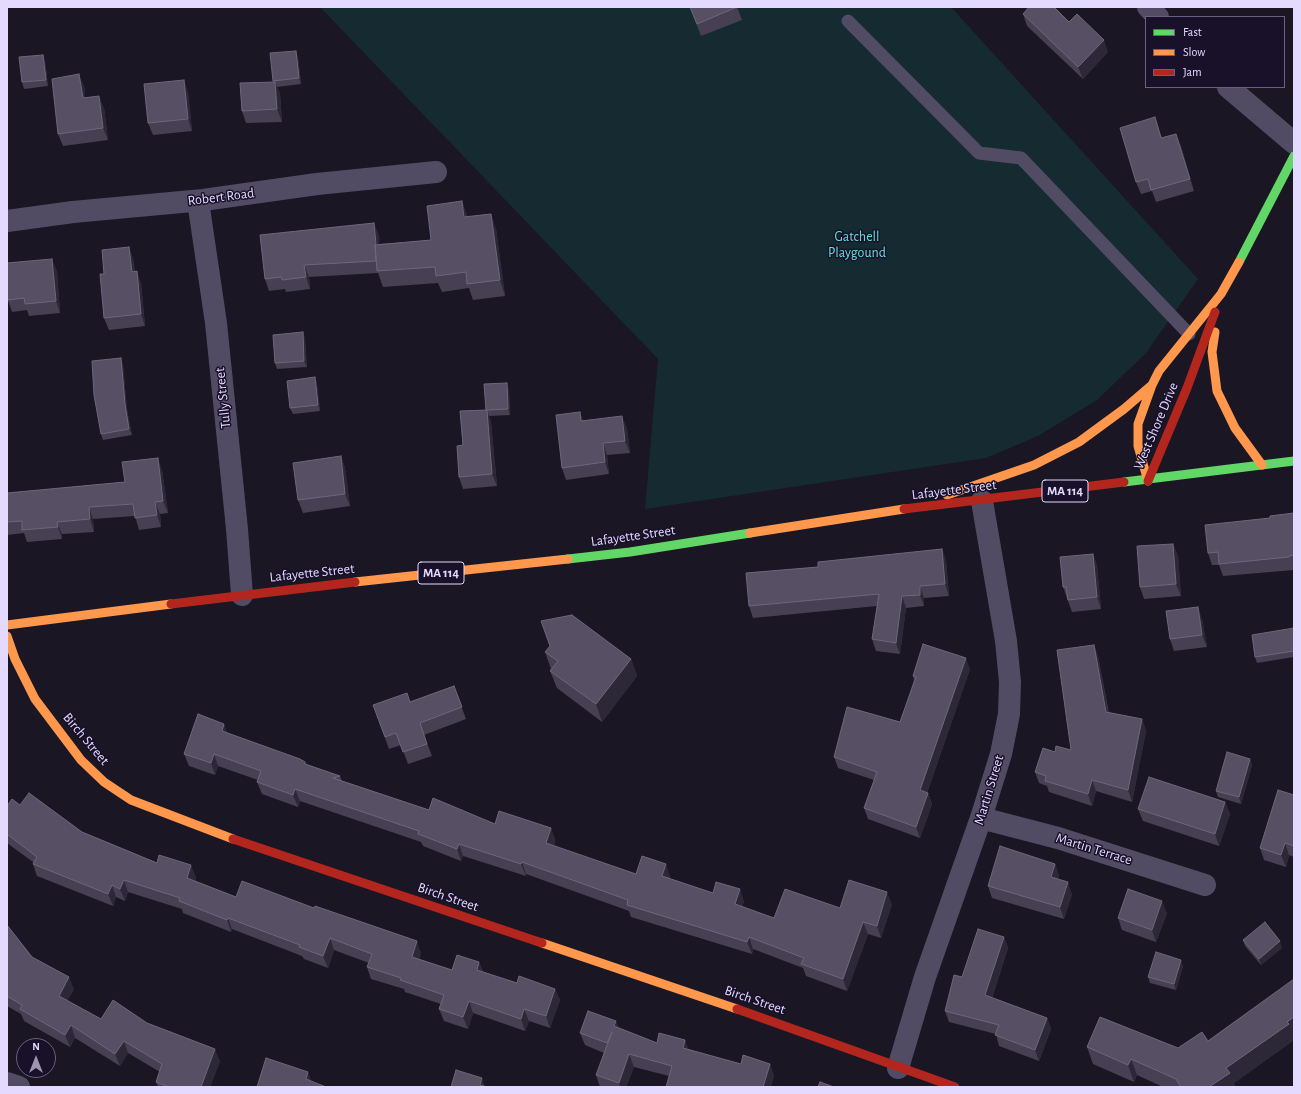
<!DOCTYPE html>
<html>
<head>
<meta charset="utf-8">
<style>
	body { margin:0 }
	#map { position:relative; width:1301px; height:1094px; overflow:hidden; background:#1a1623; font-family:"Alegreya Sans",sans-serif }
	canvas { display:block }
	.frame { position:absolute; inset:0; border:8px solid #e4d9ff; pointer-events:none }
	.legend { position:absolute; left:1145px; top:16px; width:140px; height:72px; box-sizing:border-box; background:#191029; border:1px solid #6a607f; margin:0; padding:5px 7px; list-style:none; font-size:12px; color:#e4d9ff }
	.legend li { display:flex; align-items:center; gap:8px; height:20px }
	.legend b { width:20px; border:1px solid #6a607f }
	.north { position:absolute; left:16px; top:1038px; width:40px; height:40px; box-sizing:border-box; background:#191029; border:1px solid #6a607f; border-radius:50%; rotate:0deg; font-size:11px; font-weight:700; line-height:16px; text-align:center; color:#e4d9ff }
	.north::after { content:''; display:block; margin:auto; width:14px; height:18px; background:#9d95b2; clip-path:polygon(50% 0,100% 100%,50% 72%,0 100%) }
</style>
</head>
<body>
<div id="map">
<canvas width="1301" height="1094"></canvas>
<div class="frame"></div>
<ul class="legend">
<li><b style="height:5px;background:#63d668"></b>Fast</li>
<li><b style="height:5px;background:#ff974d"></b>Slow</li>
<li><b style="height:5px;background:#b3261e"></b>Jam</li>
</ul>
<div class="north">N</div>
</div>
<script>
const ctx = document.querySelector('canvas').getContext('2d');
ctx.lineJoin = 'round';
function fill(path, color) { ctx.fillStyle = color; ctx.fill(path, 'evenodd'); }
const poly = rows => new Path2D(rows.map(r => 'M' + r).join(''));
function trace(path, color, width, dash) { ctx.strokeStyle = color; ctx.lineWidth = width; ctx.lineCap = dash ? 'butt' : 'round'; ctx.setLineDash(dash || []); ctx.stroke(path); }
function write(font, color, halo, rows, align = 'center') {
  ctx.font = font + ' "Alegreya Sans",sans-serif'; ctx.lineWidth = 3; ctx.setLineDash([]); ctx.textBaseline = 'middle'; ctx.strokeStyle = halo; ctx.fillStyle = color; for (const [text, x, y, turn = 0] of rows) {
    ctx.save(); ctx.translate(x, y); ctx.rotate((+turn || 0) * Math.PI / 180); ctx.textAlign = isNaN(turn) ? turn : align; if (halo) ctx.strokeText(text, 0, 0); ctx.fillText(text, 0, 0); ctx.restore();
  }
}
const green = poly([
	[320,7,951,7,1198,279,1146,353,1097,400,1038,436,986,458,645,509,658,359]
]);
const lane = poly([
	[848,21,979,153,1021,158,1189,334]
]);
const street = poly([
	[1148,7,1158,17],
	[1228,87,1294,143],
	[198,201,216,323,237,529,242,595],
	[7,221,73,212,203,200,317,184,436,172],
	[981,818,1058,838,1205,885],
	[898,1068,925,977,981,818,1001,754,1009,714,1010,682,1006,641,982,501],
	[7,1083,19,1087]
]);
const fast = poly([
	[1239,262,1294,156],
	[1124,482,1294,461],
	[568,559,630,552,750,533]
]);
const slow = poly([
	[1215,332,1212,352,1217,391,1235,428,1262,465],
	[1148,481,1138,446,1138,424,1152,385,1159,371,1221,294,1239,262],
	[947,495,1034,465,1079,442,1124,409,1152,385],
	[750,533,904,509],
	[355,582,568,559],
	[7,625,171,604],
	[7,636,15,659,35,699,81,760,104,782,131,800,233,839],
	[542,943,737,1009]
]);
const jam = poly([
	[1148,481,1187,388,1215,312],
	[904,509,1124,482],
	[171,604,355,582],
	[233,839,542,943],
	[737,1009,955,1087]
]);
const wall = poly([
	[690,7,737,7,742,20,701,36],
	[1023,14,1069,22,1108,52,1083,79,1027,26],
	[43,55,45,61,48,86,24,89,22,82],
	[298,57,301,84,277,87,280,94,282,122,246,123,242,111,273,82,273,81],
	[84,86,85,98,104,108,108,140,63,146,58,134],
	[188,92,192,131,153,135,148,123],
	[1155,117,1162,138,1181,146,1194,191,1156,202,1152,191,1141,194,1136,182],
	[468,216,496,229,505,296,473,300,469,288,442,292,438,283,383,287,378,273,309,277,310,289,286,292,285,289,269,291,265,279,379,235,379,244,431,240],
	[129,247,133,259,135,272,141,283,145,326,109,330,104,318,104,274],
	[57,271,60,313,29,316,27,310,12,312,8,300],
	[303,332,305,339,307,367,277,369,275,363],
	[121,358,123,365,127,410,132,435,103,440,101,434],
	[315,377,317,384,320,411,293,414,290,408],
	[509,389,510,415,489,416,491,422,497,486,463,489,459,477,463,445,486,410],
	[580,412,583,421,627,428,630,453,607,455,609,474,566,480,562,468],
	[341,456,345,468,350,506,303,513,298,500],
	[162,470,168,513,160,514,161,527,139,530,135,516,93,519,94,532,62,534,62,539,27,542,24,533,7,535,7,493,125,482],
	[1294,513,1294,570,1223,576,1219,565,1212,565,1208,553,1270,518],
	[1173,544,1178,556,1181,596,1144,599,1140,587],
	[942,549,946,561,949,596,924,598,924,606,906,608,900,654,876,651,872,639,877,606,753,618,749,606,818,567],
	[1093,554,1097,566,1101,609,1072,612,1063,587],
	[1202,619,1207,647,1174,651,1170,639],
	[1294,628,1294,657,1257,663,1255,657],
	[1094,645,1098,656,1109,713,1142,719,1146,731,1132,802,1096,791,1092,806,1049,792,1047,786,1039,783,1035,772,1055,752,1071,750],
	[550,646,631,659,637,676,602,722,557,688,550,671,551,669,545,652],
	[970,669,927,793,928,793,932,804,920,838,868,819,864,808,874,780,838,768,834,757,900,722,914,680,913,676],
	[454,686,466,719,424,735,432,756,408,764,401,745,389,749,373,705,410,702],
	[224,724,227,733,305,762,306,764,340,776,342,781,429,810,495,824,551,828,555,840,554,846,636,874,670,876,670,879,713,893,744,901,742,907,774,918,840,908,892,904,881,938,868,934,847,991,806,976,803,968,753,949,752,954,631,917,629,911,526,874,526,876,463,856,461,861,423,846,421,842,300,801,298,807,262,794,257,782,258,780,218,766,215,775,189,766,184,754],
	[1250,759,1252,765,1241,804,1218,797,1216,791],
	[1294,795,1294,857,1289,855,1286,867,1264,860,1260,848],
	[1225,802,1230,814,1219,846,1143,821,1138,809],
	[20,805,82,832,157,863,196,877,195,881,236,897,421,953,419,959,452,970,479,962,483,972,517,983,555,989,560,1000,550,1028,529,1021,525,1031,473,1013,468,1029,444,1021,439,1009,441,1004,405,992,404,989,371,979,367,967,369,963,334,950,328,968,304,959,302,956,232,929,231,932,183,913,182,909,128,892,125,901,116,897,113,906,37,876,33,864,33,862,7,843,7,806],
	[1055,864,1059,876,1058,879,1072,894,1064,919,992,898,988,886],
	[1167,913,1156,942,1122,930,1118,918],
	[7,925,32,957,74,989,67,1001,101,1019,147,1023,220,1061,210,1087,158,1087,156,1082,160,1072,128,1053,120,1066,75,1038,70,1047,24,1021,21,1014,7,1006],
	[1004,937,1008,948,992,998,1047,1018,1051,1029,1039,1061,999,1046,996,1034,949,1022,945,1011,962,977],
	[1243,940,1282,948,1261,965,1245,946],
	[1183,966,1176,990,1150,983,1148,977],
	[1294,979,1294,1040,1234,1083,1235,1087,1163,1087,1137,1075,1134,1082,1093,1064,1087,1047,1178,1048,1208,1041],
	[619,1028,657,1043,685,1040,688,1049,741,1064,770,1064,774,1077,669,1076,634,1067,626,1087,600,1087,596,1075,604,1053,585,1045,580,1033]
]);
const shadedWall = poly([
	[1104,40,1108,52,1083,79,1078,67],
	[296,51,298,57,301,84,299,78],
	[43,55,45,61,48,86,46,80],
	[79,74,84,86,87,110,83,98],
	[184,80,188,92,192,131,188,119],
	[275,82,280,94,282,122,277,109],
	[99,96,104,108,108,140,103,128],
	[1155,117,1159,129,1165,150,1161,138],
	[1176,134,1181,146,1194,191,1190,179],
	[462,201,468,217,464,217],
	[491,214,496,229,505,296,500,280],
	[374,223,379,235,381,271,377,261],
	[129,247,133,259,136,284,132,272],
	[52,259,57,271,60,313,56,301],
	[304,265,309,277,310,289,306,277],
	[137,271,141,283,145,326,141,314],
	[303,332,305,339,307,367,304,361],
	[121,358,123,365,127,410,132,435,129,429,125,404],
	[315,377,317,384,320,411,318,405],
	[507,383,509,389,510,415,508,409],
	[487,410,491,422,497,486,492,474],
	[580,412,584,424,581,421],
	[622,416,627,428,630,453,625,441],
	[603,443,607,455,609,474,605,462],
	[341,456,345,468,350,506,345,494],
	[158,458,162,470,168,513,163,501],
	[155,502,160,514,161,527,157,515],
	[89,507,93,519,94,532,90,519],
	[57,522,62,534,62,539,58,527],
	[1173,544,1178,556,1181,596,1176,584],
	[942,549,946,561,949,596,945,584],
	[1093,554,1097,566,1101,609,1097,597],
	[920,586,924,598,924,606,920,595],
	[902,596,906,608,900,654,896,643],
	[1198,607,1202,619,1207,647,1202,635],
	[1094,645,1098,656,1110,723,1106,712],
	[966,658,970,669,924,801,920,790],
	[631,659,637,676,602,722,596,704],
	[1142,719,1146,731,1132,802,1128,790],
	[224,724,228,736,222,731],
	[214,754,218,766,215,775,211,763],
	[1250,759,1252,765,1241,804,1239,797],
	[1092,780,1096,791,1092,806,1088,794],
	[295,789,300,801,298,807,293,795],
	[928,793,932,804,920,838,916,827],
	[1225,802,1230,814,1219,846,1215,834],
	[551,828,555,840,551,855,546,843],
	[1285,843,1289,855,1286,867,1281,855],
	[459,844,463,856,461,861,457,849],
	[522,862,526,874,526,876,521,864],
	[666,864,670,876,667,888,662,876],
	[1055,864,1059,876,1055,889,1051,877],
	[191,865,196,877,192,890,187,878],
	[124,880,128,892,125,901,120,889],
	[1068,882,1072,894,1064,919,1060,907],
	[112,885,116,897,113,906,108,894],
	[740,889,744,901,740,916,735,904],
	[887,892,892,904,881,938,877,926],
	[1162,901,1167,913,1156,942,1152,930],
	[228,918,232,929,231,932,227,920],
	[863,922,868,934,847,991,843,979],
	[749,937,753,949,752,954,747,942],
	[1004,937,1008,948,989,1006,985,995],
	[330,938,334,950,328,968,323,956],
	[417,941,421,953,416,968,412,957],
	[1280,941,1282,948,1261,965,1259,959],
	[1181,960,1183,966,1176,990,1174,984],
	[479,962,483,974,477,970],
	[69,977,74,989,63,1008,59,996],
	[555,989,560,1000,550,1028,546,1016],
	[469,1001,473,1013,468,1029,463,1017],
	[524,1009,529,1021,525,1031,521,1019],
	[1294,1017,1294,1040,1234,1083,1235,1087,1209,1087,1226,1068],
	[1047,1018,1051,1029,1039,1061,1035,1050],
	[616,1021,621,1033,614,1026],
	[71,1025,75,1038,70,1047,65,1035],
	[685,1040,689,1052,683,1048],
	[124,1041,128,1053,120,1066,115,1054],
	[215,1049,220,1061,210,1087,201,1087],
	[629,1054,634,1067,626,1087,620,1087,619,1083],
	[1131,1059,1137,1075,1134,1082,1128,1065],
	[770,1064,774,1077,771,1087,763,1087],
	[308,1072,312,1083,306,1079],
	[482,1078,485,1087,480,1085]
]);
const building = poly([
	[690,7,737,7,697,24,690,7],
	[1029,7,1054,7,1069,22,1077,14,1104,40,1078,67,1023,14,1029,7],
	[296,51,299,78,273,81,270,53,296,51],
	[43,55,46,80,22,82,19,57,43,55],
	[79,74,83,98,99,96,103,128,58,134,52,79,79,74],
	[184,80,188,119,148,123,144,84,184,80],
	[275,82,277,109,242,111,240,83,275,82],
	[1155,117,1161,138,1176,134,1190,179,1151,190,1148,179,1136,182,1120,128,1155,117],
	[462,201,464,217,491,214,500,280,467,284,466,272,436,276,435,267,377,271,375,245,431,240,427,206,462,201],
	[374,223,376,244,375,245,376,261,304,265,306,277,282,280,281,277,265,279,260,235,374,223],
	[129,247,132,272,137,271,141,314,104,318,100,274,104,274,102,250,129,247],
	[52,259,56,301,25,304,24,298,8,300,7,290,7,263,52,259],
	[303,332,304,361,275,363,273,335,303,332],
	[121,358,125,404,129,429,101,434,94,395,92,361,121,358],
	[315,377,318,405,290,408,287,381,315,377],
	[507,383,508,409,487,410,486,410,484,384,507,383],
	[487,410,492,474,459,477,457,446,463,445,460,411,487,410],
	[580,412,581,421,622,416,625,441,603,443,605,462,562,468,556,415,580,412],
	[341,456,345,494,298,500,293,463,341,456],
	[158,458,163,501,155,502,157,515,135,518,133,504,89,507,90,519,57,522,58,527,22,530,22,521,7,522,7,493,125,482,122,462,158,458],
	[1294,513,1294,555,1289,556,1289,557,1219,564,1218,552,1208,553,1205,525,1270,518,1270,516,1294,513],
	[1173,544,1176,584,1140,587,1137,546,1173,544],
	[942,549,945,584,920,586,920,595,902,596,896,643,872,639,879,594,749,606,746,573,818,567,818,562,942,549],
	[1093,554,1097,597,1068,600,1066,587,1063,587,1060,557,1093,554],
	[1198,607,1202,635,1170,639,1166,611,1198,607],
	[572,615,631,659,596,704,550,671,558,661,545,652,550,646,541,621,572,615],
	[1294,628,1294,651,1255,657,1252,635,1294,628],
	[923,644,966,658,920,790,928,793,916,827,864,808,877,772,834,757,847,707,900,722,916,677,913,676,923,644],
	[1094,645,1106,712,1142,719,1128,790,1092,780,1088,794,1045,781,1046,776,1035,772,1043,748,1055,752,1056,746,1071,750,1057,650,1094,645],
	[454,686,462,707,420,723,427,744,403,752,396,733,385,737,373,705,407,693,410,702,454,686],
	[198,714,224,724,222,731,300,759,305,762,305,764,340,776,333,778,429,810,433,798,495,824,499,811,551,828,546,843,636,874,642,856,666,864,662,876,713,893,716,882,740,889,735,904,774,918,785,889,840,908,849,880,887,892,877,926,863,922,843,979,801,964,804,958,749,937,747,942,627,905,628,900,522,862,521,864,459,844,457,849,418,834,419,831,295,789,293,795,257,782,261,771,214,754,211,763,184,754,198,714],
	[1227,752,1250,759,1239,797,1216,791,1227,752],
	[1149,777,1225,802,1215,834,1138,809,1149,777],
	[1278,790,1294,795,1294,846,1285,843,1281,855,1260,848,1278,790],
	[29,793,82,832,157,863,159,855,191,865,187,878,236,897,242,881,314,908,315,906,417,941,412,957,452,970,457,955,479,962,477,970,517,983,519,976,555,989,546,1016,524,1009,521,1019,469,1001,463,1017,439,1009,444,995,400,980,401,978,367,967,372,954,330,938,323,956,299,947,300,945,228,918,227,920,179,901,180,898,124,880,120,889,112,885,108,894,33,864,37,857,7,834,7,806,12,799,20,805,29,793],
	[1000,846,1055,864,1051,877,1068,882,1060,907,988,886,1000,846],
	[1128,889,1162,901,1152,930,1118,918,1128,889],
	[1265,922,1280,941,1259,959,1243,940,1265,922],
	[7,925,32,957,69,977,59,996,101,1019,113,1000,147,1023,215,1049,201,1087,169,1087,156,1082,162,1064,124,1041,115,1054,71,1025,65,1035,20,1009,22,1005,7,996,7,925],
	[978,929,1004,937,985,995,1047,1018,1035,1050,995,1035,999,1025,945,1011,954,975,962,977,978,929],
	[1156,952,1181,960,1174,984,1148,977,1156,952],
	[1294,979,1294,1017,1287,1022,1289,1024,1226,1068,1230,1073,1209,1087,1181,1087,1176,1079,1131,1059,1128,1065,1087,1047,1100,1017,1178,1048,1202,1032,1208,1041,1294,979],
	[588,1011,616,1021,614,1026,657,1043,659,1033,685,1040,683,1048,741,1064,743,1055,770,1064,763,1087,666,1087,672,1066,629,1054,619,1083,596,1075,612,1032,607,1043,580,1033,588,1011],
	[266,1058,308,1072,306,1079,326,1087,257,1087,266,1058],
	[456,1070,482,1078,480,1085,487,1087,451,1087,456,1070],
	[820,1082,834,1087,818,1087,820,1082]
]);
const shields = [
	[1065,491,46],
	[441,573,46]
];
const shieldNames = [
	["MA 114",1065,491],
	["MA 114",441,573]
];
const streetNames = [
	["Robert Road",221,197,-7],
	["Tully Street",223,398,-96],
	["West Shore Drive",1156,426,-67],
	["Lafayette Street",954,490,-7],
	["Lafayette Street",633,536,-8],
	["Lafayette Street",312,573,-6],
	["Birch Street",86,739,50],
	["Martin Street",989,790,-73],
	["Martin Terrace",1094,849,17],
	["Birch Street",448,897,19],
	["Birch Street",755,1000,19]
];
const parkNames = [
	["Gatchell",857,237],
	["Playgound",857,253]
];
fill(green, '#152b31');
trace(lane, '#514c64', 13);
trace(street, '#514c64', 22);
trace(fast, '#63d668', 9);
trace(slow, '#ff974d', 9);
trace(jam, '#b3261e', 9);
fill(wall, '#464052');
fill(shadedWall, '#2d2837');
fill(building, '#575065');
trace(building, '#6d667d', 1);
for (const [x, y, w] of shields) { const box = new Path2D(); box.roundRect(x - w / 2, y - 11, w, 22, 3); ctx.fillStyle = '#191029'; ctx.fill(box); trace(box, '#e4d9ff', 1); }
write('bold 13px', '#e4d9ff', null, shieldNames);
write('14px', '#e4d9ff', '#191029', streetNames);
write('14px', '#64e0d8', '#191029', parkNames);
</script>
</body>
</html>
